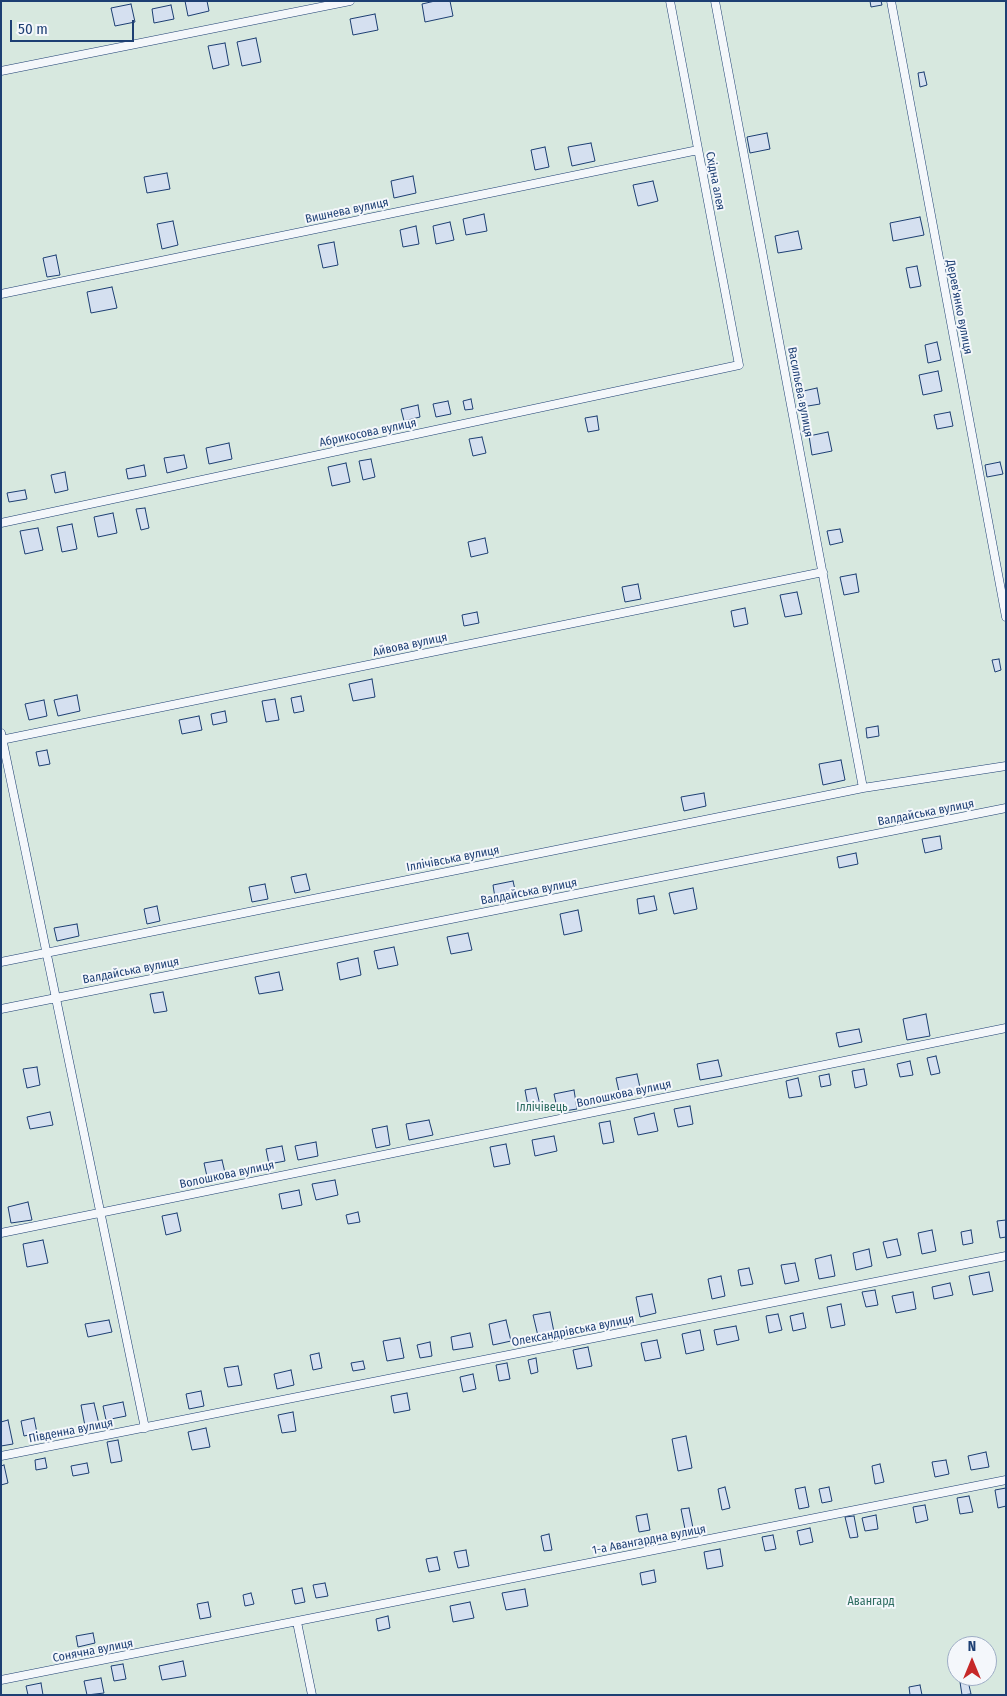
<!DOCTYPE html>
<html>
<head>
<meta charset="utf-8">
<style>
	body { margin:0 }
	#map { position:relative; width:1007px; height:1696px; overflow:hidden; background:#f4f7fb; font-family:"Fira Sans Condensed",sans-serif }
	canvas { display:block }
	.frame { position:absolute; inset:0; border:2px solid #1d3f73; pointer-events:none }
	.north { position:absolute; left:947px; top:1636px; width:50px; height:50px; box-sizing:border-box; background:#f4f7fb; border:1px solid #9eadc5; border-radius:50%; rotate:0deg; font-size:14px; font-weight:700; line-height:20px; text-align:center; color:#1d3f73 }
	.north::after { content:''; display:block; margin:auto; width:18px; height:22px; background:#c62828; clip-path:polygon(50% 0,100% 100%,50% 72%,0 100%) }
	.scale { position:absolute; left:10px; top:20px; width:124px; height:22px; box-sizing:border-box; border:2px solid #1d3f73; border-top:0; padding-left:6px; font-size:15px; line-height:18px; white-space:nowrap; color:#1d3f73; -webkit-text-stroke:4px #f4f7fb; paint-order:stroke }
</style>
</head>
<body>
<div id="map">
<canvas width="1007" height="1696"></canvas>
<div class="frame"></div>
<div class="north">N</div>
<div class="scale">50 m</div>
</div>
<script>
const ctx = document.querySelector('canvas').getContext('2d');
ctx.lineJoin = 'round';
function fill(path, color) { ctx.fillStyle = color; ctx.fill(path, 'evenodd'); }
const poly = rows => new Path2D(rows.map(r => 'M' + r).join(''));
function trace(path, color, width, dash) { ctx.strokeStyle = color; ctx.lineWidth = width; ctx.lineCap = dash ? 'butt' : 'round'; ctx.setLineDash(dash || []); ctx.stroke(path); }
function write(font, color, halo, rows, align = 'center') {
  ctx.font = font + ' "Fira Sans Condensed",sans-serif'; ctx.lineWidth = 4; ctx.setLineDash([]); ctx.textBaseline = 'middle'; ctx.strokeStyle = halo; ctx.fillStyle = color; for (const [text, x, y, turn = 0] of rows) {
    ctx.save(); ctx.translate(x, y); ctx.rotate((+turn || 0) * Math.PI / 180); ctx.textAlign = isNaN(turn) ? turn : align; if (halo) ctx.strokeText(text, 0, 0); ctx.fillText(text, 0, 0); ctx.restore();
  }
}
const green = poly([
	[1,1,1006,1,1006,1695,1,1695,1,1],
	[957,1646,987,1646,987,1676,957,1676,957,1646]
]);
const building = poly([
	[185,1,207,1,209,11,188,16,185,1],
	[435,1,450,1,453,16,425,22,422,4,435,1],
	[870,1,881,1,882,5,871,7,870,1],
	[131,4,135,22,115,26,111,8,131,4],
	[171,5,174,19,154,23,152,9,171,5],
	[375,14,378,30,353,35,350,19,375,14],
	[256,38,261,62,242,66,237,42,256,38],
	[225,43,229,65,213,69,208,46,225,43],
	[924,72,927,85,920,87,918,73,924,72],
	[767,133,770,149,750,153,747,137,767,133],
	[591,143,595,161,572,166,568,147,591,143],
	[545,147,549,167,535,170,531,150,545,147],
	[167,173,170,189,147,193,144,177,167,173],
	[413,176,416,193,394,198,391,181,413,176],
	[653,181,658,201,638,206,633,185,653,181],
	[484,214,487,231,466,235,463,219,484,214],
	[920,217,924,235,893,241,890,223,920,217],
	[173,221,178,245,162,249,157,224,173,221],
	[450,222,454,240,436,244,433,226,450,222],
	[416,226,419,244,403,247,400,230,416,226],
	[798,231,802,249,778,253,775,236,798,231],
	[334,242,338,265,323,268,318,245,334,242],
	[56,255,60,275,47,277,43,258,56,255],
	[917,266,921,286,910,288,906,268,917,266],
	[112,287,117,308,91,313,87,292,112,287],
	[937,342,941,360,928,363,925,345,937,342],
	[938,371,942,391,923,395,919,375,938,371],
	[817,388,820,404,802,407,799,392,817,388],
	[471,399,473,409,465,410,463,401,471,399],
	[448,401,451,414,436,417,433,404,448,401],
	[418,405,420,417,404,421,401,409,418,405],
	[950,412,953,426,937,429,934,415,950,412],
	[597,416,599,430,588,432,585,418,597,416],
	[828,432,832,451,812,455,809,436,828,432],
	[482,437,486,453,473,456,469,439,482,437],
	[229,443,232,459,209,464,206,448,229,443],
	[184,455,187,468,167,473,164,458,184,455],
	[371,459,375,477,363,480,359,461,371,459],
	[1000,462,1003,474,987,477,985,465,1000,462],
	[346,463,350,482,332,486,328,467,346,463],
	[144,465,146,476,128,479,126,469,144,465],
	[65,472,68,490,55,493,51,475,65,472],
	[25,490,27,499,9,502,7,493,25,490],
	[145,508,149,528,141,530,136,509,145,508],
	[113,513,117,533,98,537,94,517,113,513],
	[72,524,77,549,62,552,57,527,72,524],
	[38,528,43,550,25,554,20,531,38,528],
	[840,529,843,542,830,545,827,531,840,529],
	[485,538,488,553,471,557,468,542,485,538],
	[856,574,859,592,844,595,840,577,856,574],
	[638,584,641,599,625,602,622,587,638,584],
	[797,592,802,614,785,617,780,595,797,592],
	[745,608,748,624,734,627,731,611,745,608],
	[477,612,479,623,464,626,462,615,477,612],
	[999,659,1001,670,995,672,992,660,999,659],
	[372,679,375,697,353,701,349,684,372,679],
	[77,695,80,711,58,716,54,700,77,695],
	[301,696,304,711,294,713,291,698,301,696],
	[275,699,279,720,266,722,262,701,275,699],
	[44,700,47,716,29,720,25,704,44,700],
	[225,711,227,722,213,725,211,714,225,711],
	[199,716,202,730,182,734,179,720,199,716],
	[878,726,879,736,867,738,866,728,878,726],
	[47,750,50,764,39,766,36,752,47,750],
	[841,760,845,780,823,785,819,764,841,760],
	[704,793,706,806,684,811,681,797,704,793],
	[940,836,942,849,925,853,922,839,940,836],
	[856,853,858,864,839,868,837,857,856,853],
	[306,874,310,890,295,893,291,877,306,874],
	[513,881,516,894,495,898,493,885,513,881],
	[265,884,268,899,252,902,249,887,265,884],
	[693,888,697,909,674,914,669,893,693,888],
	[654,896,657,910,639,914,637,899,654,896],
	[157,906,160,921,147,924,144,909,157,906],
	[578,910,582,931,564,935,560,914,578,910],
	[77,924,79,936,57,941,54,928,77,924],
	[468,933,472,950,451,954,447,937,468,933],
	[394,947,398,965,378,969,374,951,394,947],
	[358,958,361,975,340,980,337,963,358,958],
	[279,972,283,990,259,994,255,977,279,972],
	[163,992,167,1011,154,1013,150,994,163,992],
	[926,1014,930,1036,907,1040,903,1019,926,1014],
	[859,1029,862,1042,839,1047,836,1033,859,1029],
	[936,1056,940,1073,931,1075,927,1058,936,1056],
	[718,1060,722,1076,700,1080,697,1064,718,1060],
	[910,1061,913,1075,900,1077,897,1064,910,1061],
	[37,1067,40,1085,27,1088,23,1069,37,1067],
	[864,1069,867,1085,855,1088,852,1071,864,1069],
	[637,1074,641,1092,620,1096,616,1078,637,1074],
	[829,1074,831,1085,821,1087,819,1076,829,1074],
	[798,1078,802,1096,789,1098,786,1081,798,1078],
	[536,1088,541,1109,529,1111,525,1090,536,1088],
	[574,1090,577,1109,558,1112,554,1094,574,1090],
	[690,1106,693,1124,678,1127,674,1109,690,1106],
	[50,1112,53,1125,30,1129,27,1117,50,1112],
	[654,1113,658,1131,638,1135,634,1118,654,1113],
	[429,1120,433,1135,409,1140,406,1124,429,1120],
	[610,1121,614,1142,603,1144,599,1123,610,1121],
	[387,1126,390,1145,376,1148,372,1129,387,1126],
	[554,1136,557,1151,535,1156,532,1140,554,1136],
	[316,1142,318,1156,298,1160,295,1146,316,1142],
	[506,1144,510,1164,494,1167,490,1147,506,1144],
	[282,1146,285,1161,269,1164,266,1149,282,1146],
	[222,1160,226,1177,208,1181,204,1163,222,1160],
	[335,1180,338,1195,316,1200,312,1184,335,1180],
	[299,1190,302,1205,282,1209,279,1194,299,1190],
	[28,1202,32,1220,11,1223,8,1207,28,1202],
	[358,1212,360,1222,348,1224,346,1215,358,1212],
	[177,1213,181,1231,166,1235,162,1216,177,1213],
	[1006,1220,1006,1237,1000,1238,997,1221,1006,1220],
	[932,1230,936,1251,922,1254,918,1233,932,1230],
	[971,1230,973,1243,963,1245,961,1232,971,1230],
	[897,1239,901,1255,887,1258,883,1242,897,1239],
	[43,1240,48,1263,27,1267,23,1244,43,1240],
	[869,1249,872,1266,856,1270,853,1253,869,1249],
	[831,1255,835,1276,819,1279,815,1259,831,1255],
	[795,1263,799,1281,785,1284,781,1265,795,1263],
	[749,1268,753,1284,741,1286,738,1270,749,1268],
	[989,1272,993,1291,973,1295,969,1276,989,1272],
	[721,1276,725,1296,712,1299,708,1279,721,1276],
	[950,1283,953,1295,934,1299,932,1287,950,1283],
	[875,1290,878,1305,866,1307,862,1292,875,1290],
	[913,1292,916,1309,896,1313,892,1296,913,1292],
	[652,1294,656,1313,640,1317,636,1297,652,1294],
	[841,1304,845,1325,831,1328,827,1307,841,1304],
	[550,1312,554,1332,538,1336,533,1315,550,1312],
	[803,1313,806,1328,793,1331,790,1316,803,1313],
	[778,1314,782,1330,769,1333,766,1316,778,1314],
	[109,1320,112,1332,88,1337,85,1324,109,1320],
	[506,1320,511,1341,493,1345,489,1324,506,1320],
	[736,1326,739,1340,717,1345,714,1330,736,1326],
	[700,1330,704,1350,686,1354,682,1334,700,1330],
	[470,1333,473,1347,453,1350,451,1337,470,1333],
	[400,1338,404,1358,387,1361,383,1341,400,1338],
	[657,1340,661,1358,645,1361,641,1343,657,1340],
	[430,1342,432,1356,420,1358,417,1345,430,1342],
	[588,1347,592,1366,577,1369,573,1350,588,1347],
	[319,1353,322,1368,313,1370,310,1355,319,1353],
	[536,1358,538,1372,531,1374,528,1360,536,1358],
	[363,1361,365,1369,353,1371,351,1363,363,1361],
	[507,1363,510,1379,499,1381,496,1365,507,1363],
	[238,1366,242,1385,228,1387,224,1368,238,1366],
	[291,1370,294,1385,277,1389,274,1374,291,1370],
	[473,1374,476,1389,463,1392,460,1377,473,1374],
	[201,1391,204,1406,189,1409,186,1394,201,1391],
	[407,1393,410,1410,394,1413,391,1396,407,1393],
	[123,1402,126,1416,106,1420,103,1406,123,1402],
	[94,1403,99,1424,85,1426,81,1405,94,1403],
	[293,1412,296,1431,282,1433,278,1415,293,1412],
	[34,1418,37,1433,24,1436,21,1421,34,1418],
	[8,1420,13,1444,1,1446,1,1422,8,1420],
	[206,1428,210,1447,192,1450,188,1432,206,1428],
	[686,1436,692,1468,678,1471,672,1439,686,1436],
	[118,1440,122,1461,111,1463,107,1442,118,1440],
	[986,1452,989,1467,971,1470,968,1456,986,1452],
	[45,1458,47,1468,36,1470,35,1460,45,1458],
	[946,1460,949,1474,935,1477,932,1462,946,1460],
	[87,1463,89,1473,73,1476,71,1466,87,1463],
	[880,1464,884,1482,875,1484,872,1466,880,1464],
	[4,1465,8,1483,1,1485,1,1466,4,1465],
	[725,1487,730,1508,722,1510,718,1489,725,1487],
	[805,1487,809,1507,799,1509,795,1489,805,1487],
	[829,1487,832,1501,822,1503,819,1489,829,1487],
	[1006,1488,1006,1506,998,1508,995,1490,1006,1488],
	[969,1496,973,1512,960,1514,957,1498,969,1496],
	[925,1505,928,1520,916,1523,913,1507,925,1505],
	[689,1508,693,1528,685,1529,681,1509,689,1508],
	[647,1514,650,1530,639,1532,636,1516,647,1514],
	[876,1515,878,1529,865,1531,862,1518,876,1515],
	[854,1516,858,1537,850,1538,845,1517,854,1516],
	[810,1528,813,1542,800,1545,797,1531,810,1528],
	[549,1534,552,1550,544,1551,541,1536,549,1534],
	[773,1535,776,1549,765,1551,762,1537,773,1535],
	[720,1549,723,1566,707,1569,704,1552,720,1549],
	[466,1550,469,1566,458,1568,454,1552,466,1550],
	[437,1557,440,1570,429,1572,426,1559,437,1557],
	[654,1570,656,1582,642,1585,640,1573,654,1570],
	[325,1583,328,1596,316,1598,313,1585,325,1583],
	[302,1588,305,1602,295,1604,292,1590,302,1588],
	[525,1589,528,1606,506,1610,502,1593,525,1589],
	[251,1593,254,1604,245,1606,243,1595,251,1593],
	[208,1602,211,1617,200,1619,197,1604,208,1602],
	[470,1602,474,1618,453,1622,450,1606,470,1602],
	[388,1616,390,1628,378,1631,376,1619,388,1616],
	[93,1633,95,1643,78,1647,76,1636,93,1633],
	[183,1661,186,1676,162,1680,159,1666,183,1661],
	[123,1664,126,1679,114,1681,111,1666,123,1664],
	[101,1678,104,1693,87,1695,84,1681,101,1678],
	[968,1681,971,1694,962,1695,960,1682,968,1681],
	[41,1683,43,1695,28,1695,26,1686,41,1683],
	[920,1685,922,1695,910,1695,909,1687,920,1685]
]);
const lane = poly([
	[715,1,863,788],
	[891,1,1006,617],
	[1,71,350,1],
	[1,294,698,150],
	[1,523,739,365,670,1],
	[1,733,145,1428],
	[1,740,823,572],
	[1,962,863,788,1006,766],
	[1,1009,1006,808],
	[1,1233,1006,1028],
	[1,1456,1006,1256],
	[297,1622,312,1695],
	[1,1680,1006,1480]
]);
const streetNames = [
	["Східна алея",715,181,79],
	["Вишнева вулиця",347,211,-12],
	["Дерев'янко вулиця",959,307,79],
	["Васильєва вулиця",800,392,79],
	["Абрикосова вулиця",368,433,-12],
	["Айвова вулиця",410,645,-12],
	["Валдайська вулиця",926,813,-11],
	["Іллічівська вулиця",453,859,-11],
	["Валдайська вулиця",529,892,-11],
	["Валдайська вулиця",131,971,-11],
	["Волошкова вулиця",624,1094,-12],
	["Волошкова вулиця",227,1175,-12],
	["Олександрівська вулиця",573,1331,-11],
	["Південна вулиця",71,1431,-11],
	["1-а Авангардна вулиця",649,1540,-11],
	["Сонячна вулиця",93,1651,-11]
];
const parkNames = [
	["Іллічівець",542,1108],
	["Авангард",871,1602]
];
fill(green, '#d7e8df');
trace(green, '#687fa3', 1);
fill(building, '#d5e0f0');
trace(building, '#1d3f73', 1);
trace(lane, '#1d3f73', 9);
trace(lane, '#f4f7fb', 8);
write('12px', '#1d3f73', '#f4f7fb', streetNames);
write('12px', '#2c6c60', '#f4f7fb', parkNames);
</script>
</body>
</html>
